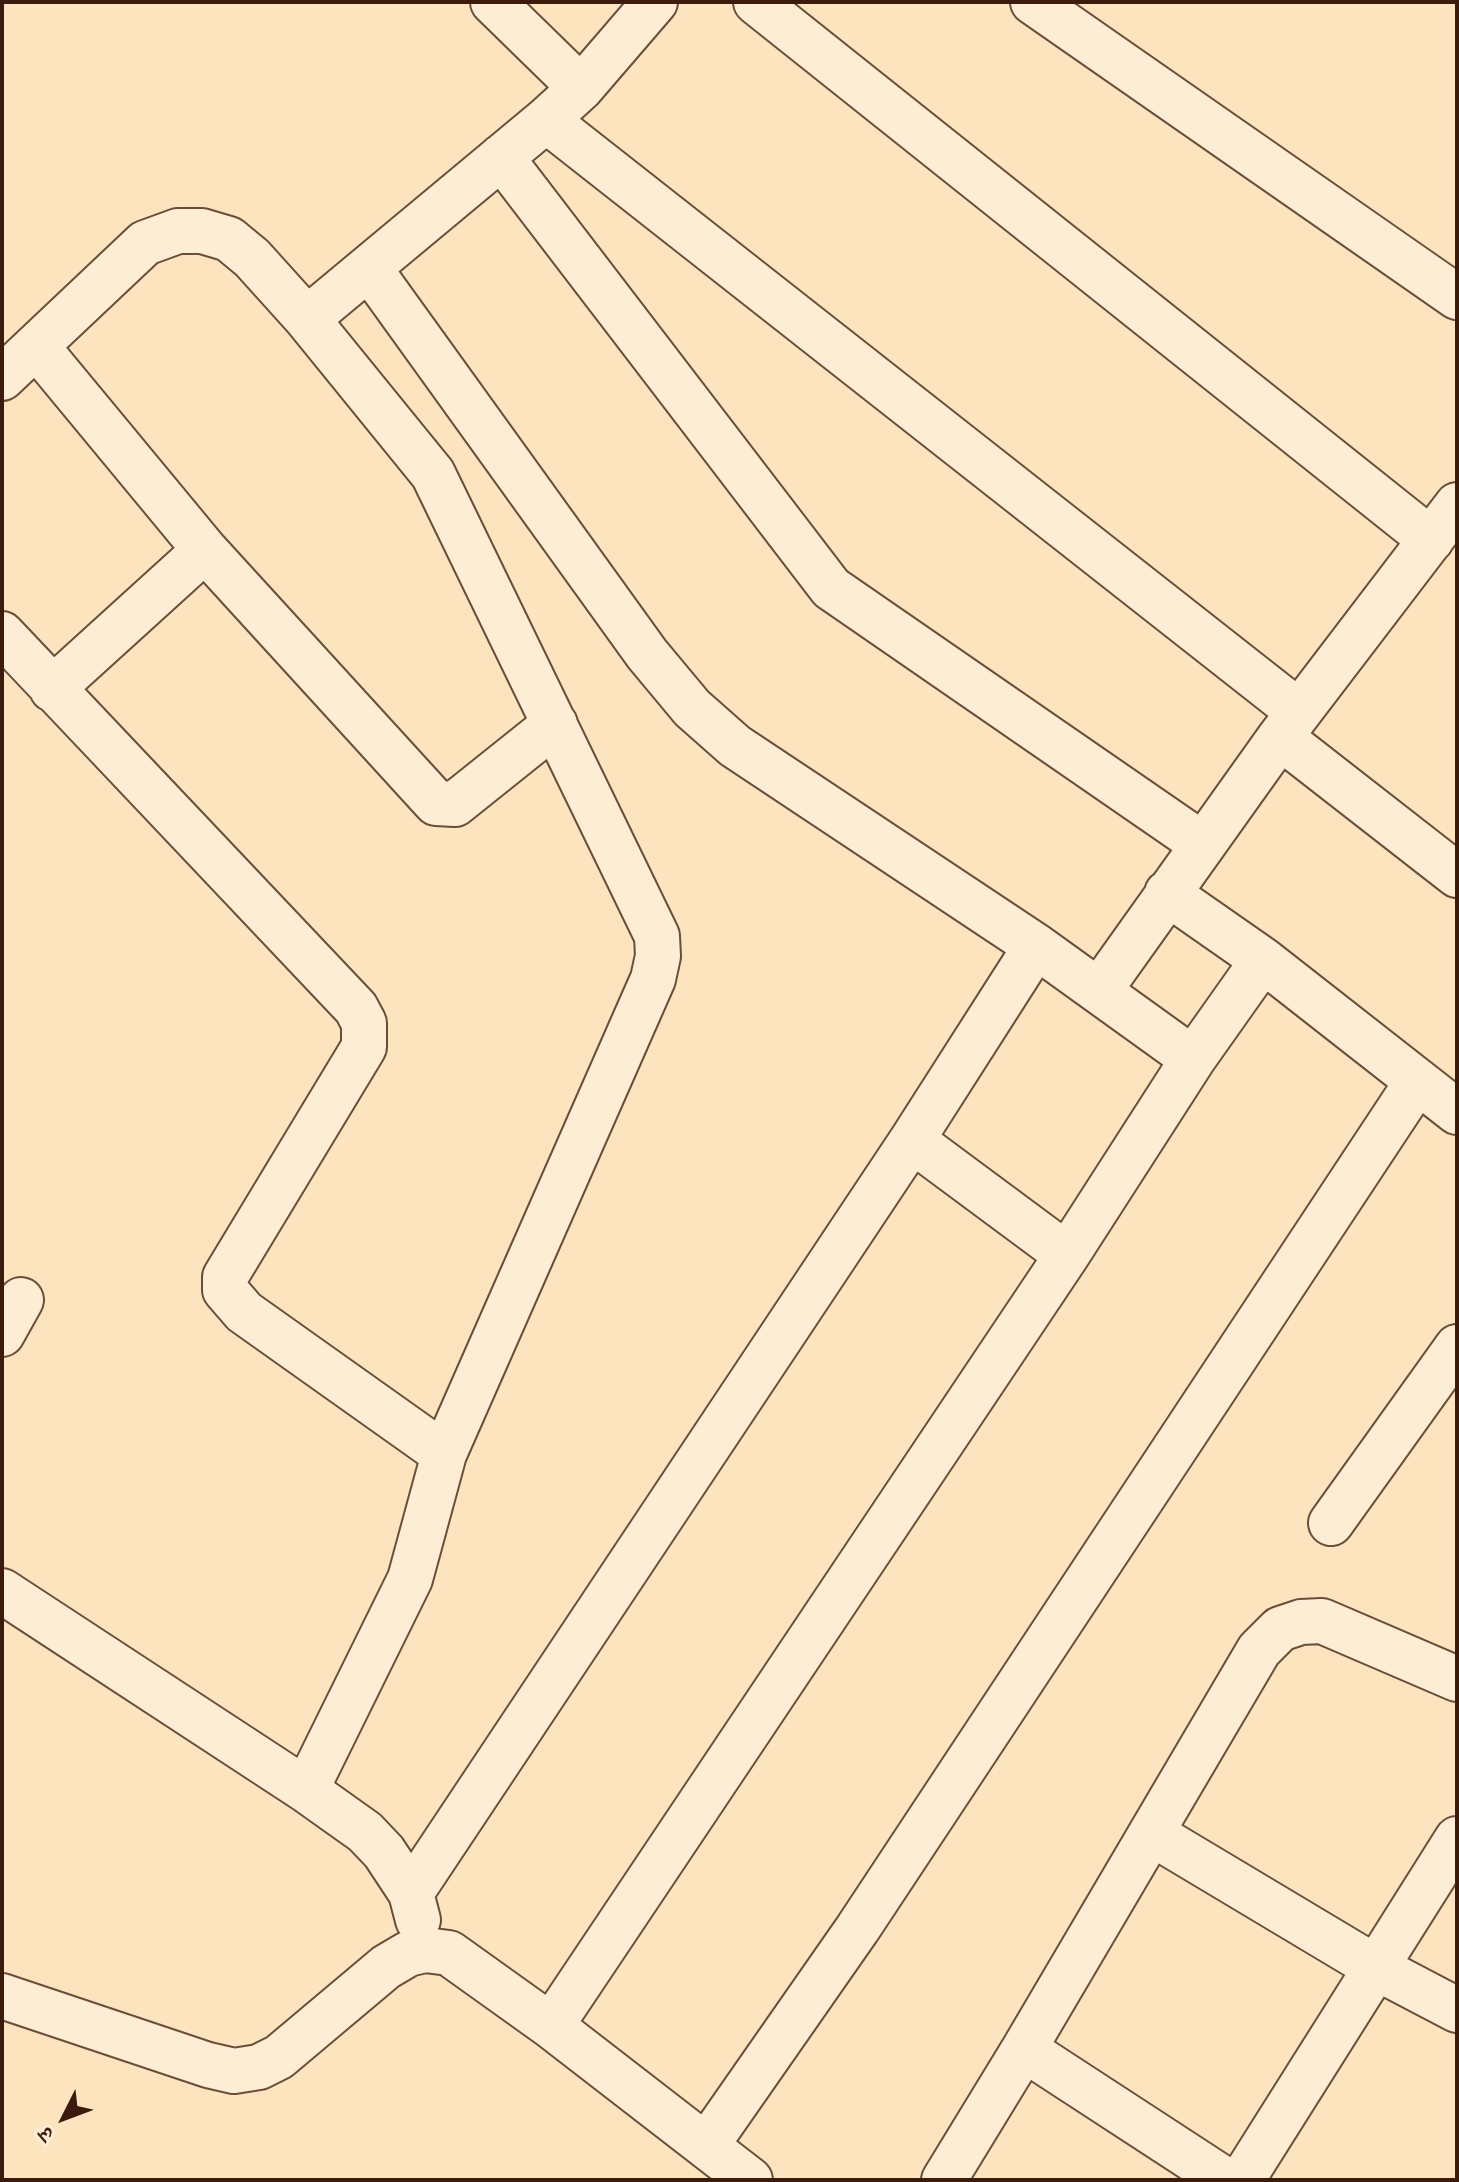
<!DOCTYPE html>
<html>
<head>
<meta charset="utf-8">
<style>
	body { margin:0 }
	#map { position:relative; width:1459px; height:2182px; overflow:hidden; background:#fce4bf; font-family:"IM FELL Great Primer","Noto Serif Devanagari",serif }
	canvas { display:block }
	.frame { position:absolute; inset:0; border:4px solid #3c1b0d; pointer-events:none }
	.north { position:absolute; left:24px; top:2078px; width:80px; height:80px; -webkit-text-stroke:6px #fdedd5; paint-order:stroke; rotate:228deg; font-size:22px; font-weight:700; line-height:32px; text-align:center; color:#3c1b0d }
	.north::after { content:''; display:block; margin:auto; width:28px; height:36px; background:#3c1b0d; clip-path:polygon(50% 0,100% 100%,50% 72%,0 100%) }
</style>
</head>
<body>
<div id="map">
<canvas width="1459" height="2182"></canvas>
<div class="frame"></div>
<div class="north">उ</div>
</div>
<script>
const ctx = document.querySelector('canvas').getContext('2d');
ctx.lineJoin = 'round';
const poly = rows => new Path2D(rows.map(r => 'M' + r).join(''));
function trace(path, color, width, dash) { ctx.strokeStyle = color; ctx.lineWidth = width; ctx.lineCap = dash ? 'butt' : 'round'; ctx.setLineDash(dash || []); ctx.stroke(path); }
const minor = poly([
	[493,2,581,88],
	[756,2,1431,540],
	[1033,2,1457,297],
	[546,120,1299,712],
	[501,157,831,588,1202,844],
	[369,268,647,654,692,708,735,746,1036,946,1193,1059],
	[307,319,546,120,581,88,655,2],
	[37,347,205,550,436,803,455,804,555,724],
	[2,378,145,243,178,231,202,231,229,239,252,258,307,319,433,474,657,936,658,956,653,979,444,1454,410,1579,306,1790],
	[2,634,356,1008,364,1023,364,1047,225,1277,225,1290,244,1312,444,1454],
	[52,689,205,550],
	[1280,737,1457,875],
	[1167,893,1263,960,1457,1112],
	[1099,991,1280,737,1457,505],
	[912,1140,1067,1255],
	[2,1334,21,1300],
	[1331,1523,1457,1347],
	[2,1591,306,1790,365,1832,384,1852,411,1893,418,1920],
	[1151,1833,1375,1967,1457,2010],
	[411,1893,912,1140,1036,946],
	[2,1996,208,2065,234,2071,259,2067,279,2057,386,1967,408,1954,425,1950,449,1953,551,2026,750,2180],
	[551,2026,1067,1255,1193,1059,1263,960],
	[1024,2049,1225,2180],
	[706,2146,858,1928,1417,1082],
	[944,2180,1024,2049,1259,1650,1280,1629,1301,1622,1322,1621,1457,1679],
	[1242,2180,1457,1839]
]);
trace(minor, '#6c4d3a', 48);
trace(minor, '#fdedd5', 44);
</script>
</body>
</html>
